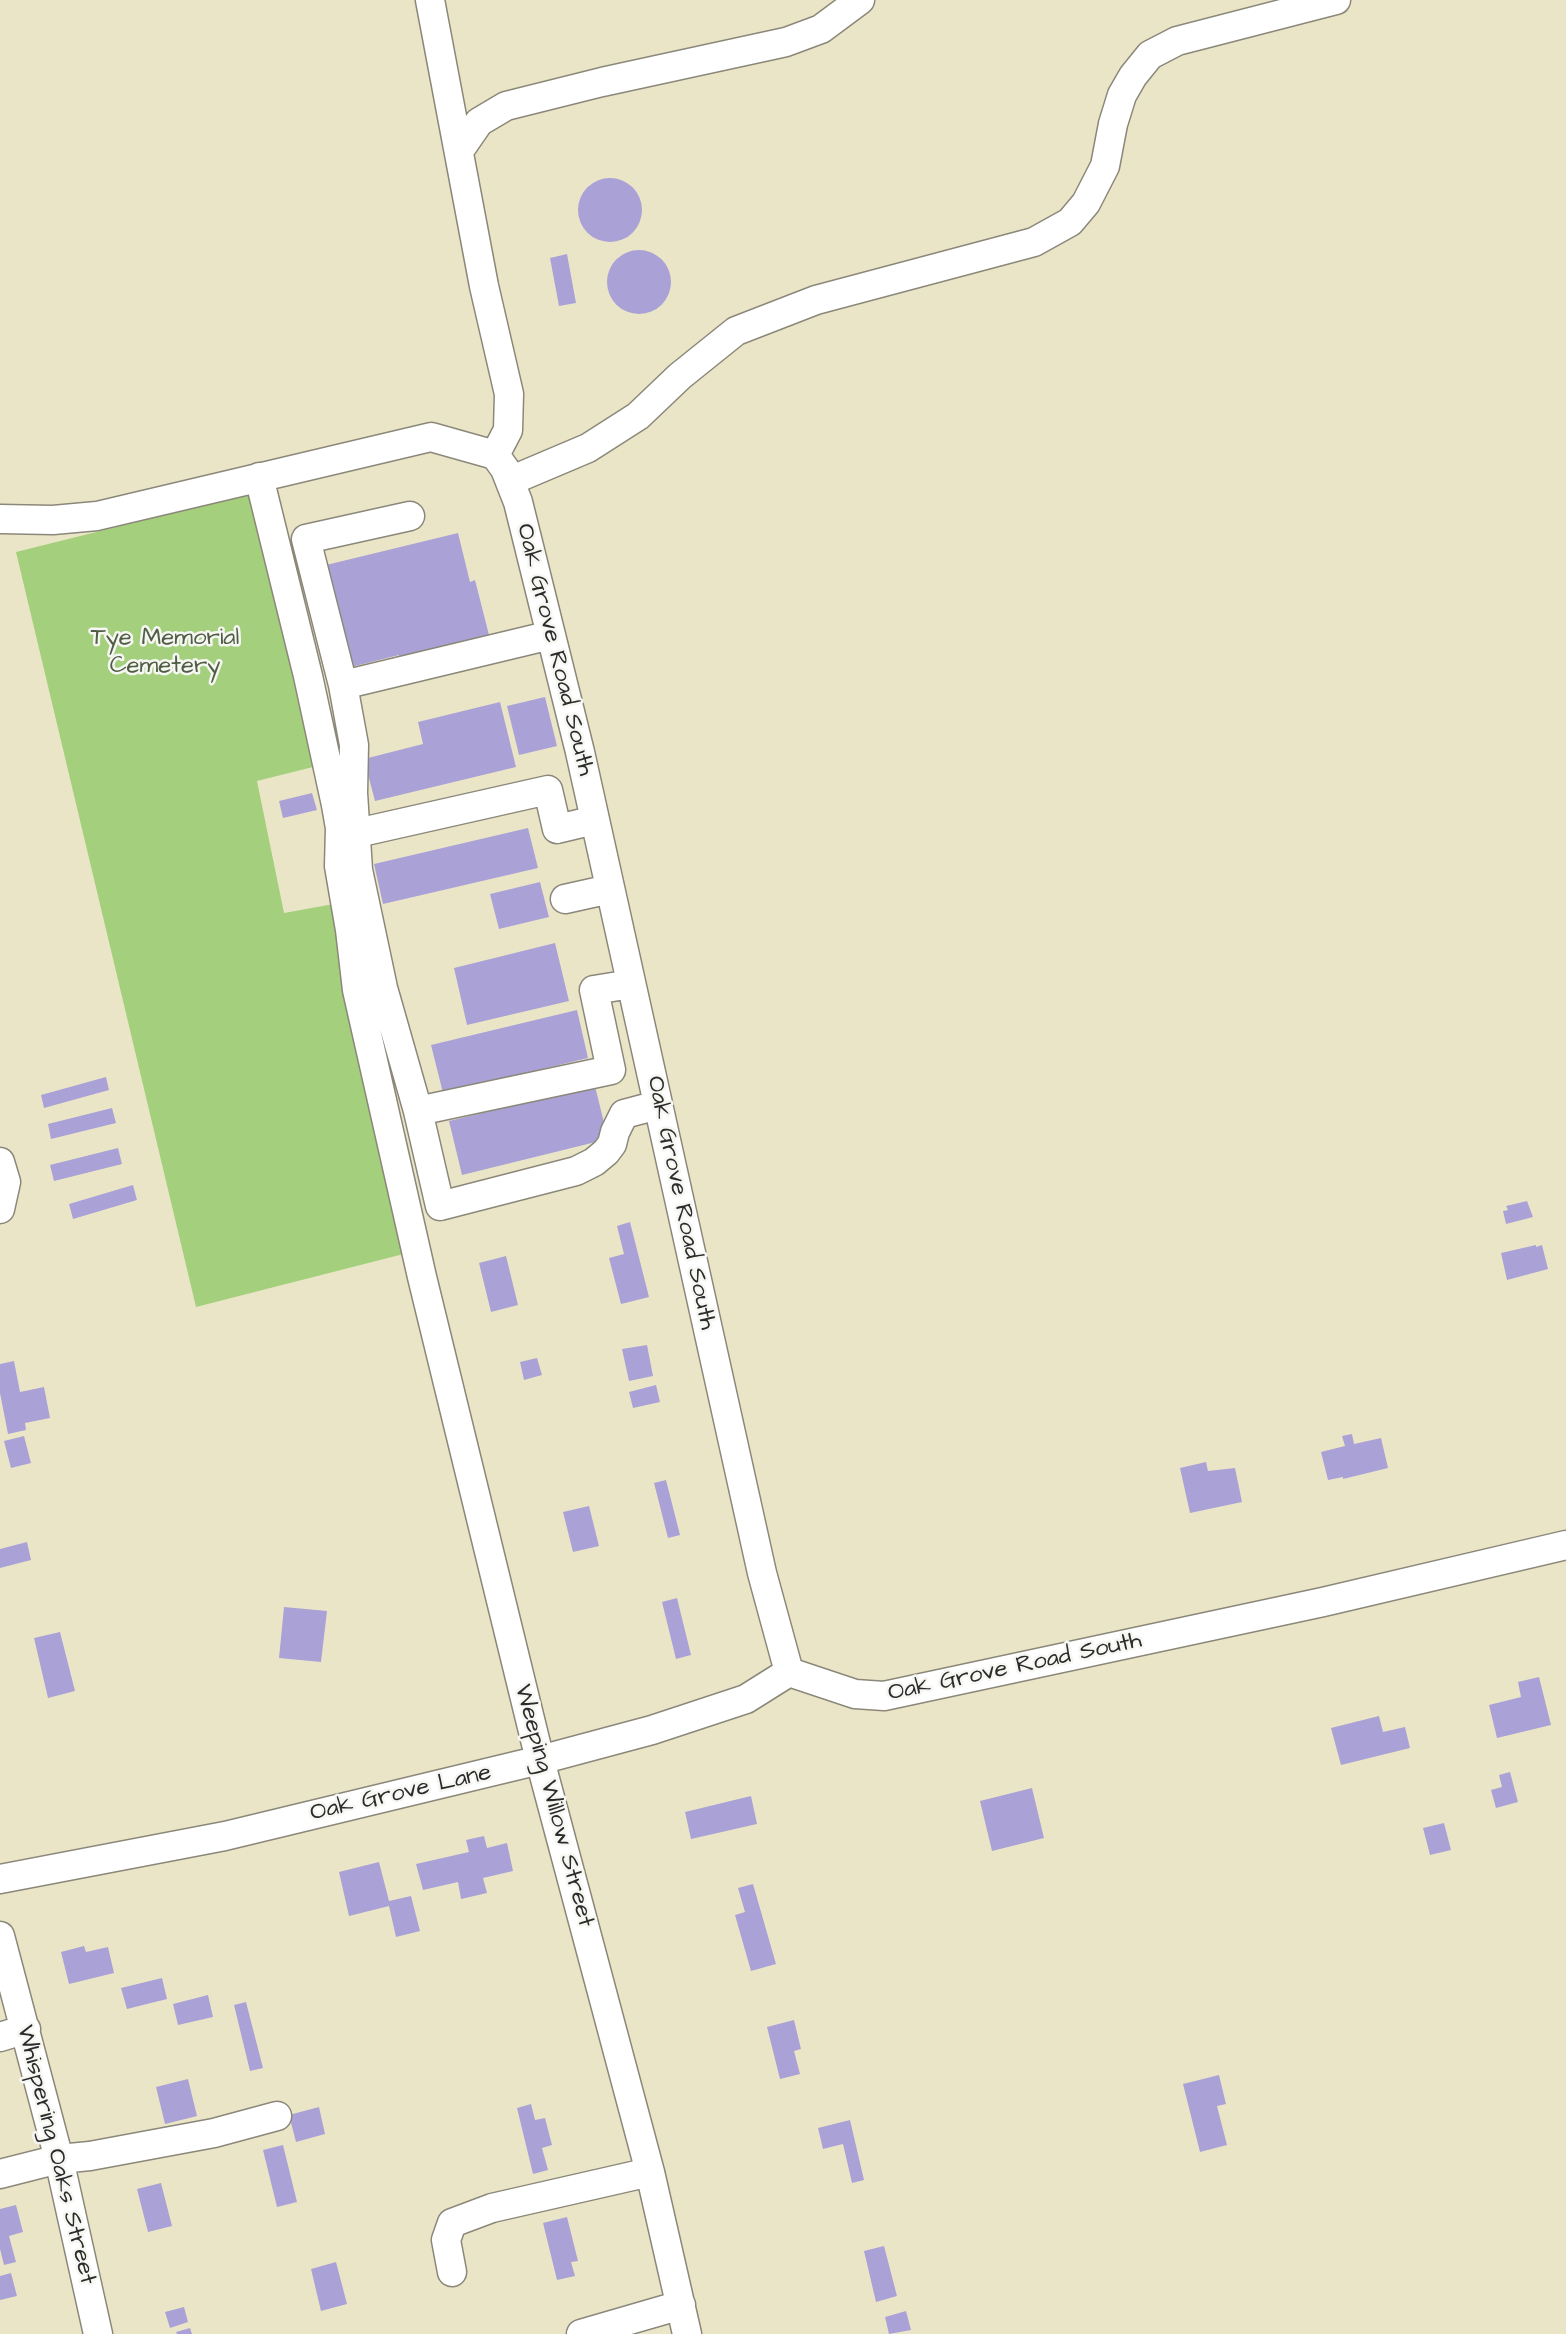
<!DOCTYPE html>
<html>
<head>
<meta charset="utf-8">
<style>
	body { margin:0 }
	canvas { display:block; background:#ebe5c8 }
</style>
</head>
<body>
<canvas width="1566" height="2334"></canvas>
<script>
const ctx = document.querySelector('canvas').getContext('2d');
ctx.lineJoin = 'round';
function fill(path, color) { ctx.fillStyle = color; ctx.fill(path, 'evenodd'); }
const poly = rows => new Path2D(rows.map(r => 'M' + r).join(''));
function trace(path, color, width, dash) { ctx.strokeStyle = color; ctx.lineWidth = width; ctx.lineCap = dash ? 'butt' : 'round'; ctx.setLineDash(dash || []); ctx.stroke(path); }
function write(font, color, halo, rows, align = 'center') {
  ctx.font = font + ' "Architects Daughter",sans-serif'; ctx.lineWidth = 5; ctx.setLineDash([]); ctx.textBaseline = 'middle'; ctx.strokeStyle = halo; ctx.fillStyle = color; for (const [text, x, y, turn = 0] of rows) {
    ctx.save(); ctx.translate(x, y); ctx.rotate((+turn || 0) * Math.PI / 180); ctx.textAlign = isNaN(turn) ? turn : align; if (halo) ctx.strokeText(text, 0, 0); ctx.fillText(text, 0, 0); ctx.restore();
  }
}
const green = poly([
	[253,493,317,766,257,781,284,913,350,901,427,1248,196,1307,16,552]
]);
const building = poly([
	'578 210a32 32 0 1 1 64 0a32 32 0 1 1-64 0Z',
	'607 282a32 32 0 1 1 64 0a32 32 0 1 1-64 0Z',
	[567,254,576,303,559,306,550,258],
	[458,533,470,582,475,580,490,639,400,661,399,655,347,668,322,566],
	[545,697,557,746,519,755,507,706],
	[500,702,516,767,375,801,364,759,423,744,418,722],
	[312,793,317,810,283,818,279,801],
	[528,828,538,868,383,904,374,864],
	[540,882,549,917,499,929,490,894],
	[555,943,569,1001,467,1025,454,968],
	[577,1010,588,1058,443,1093,431,1045],
	[106,1077,109,1090,44,1108,41,1095],
	[595,1086,608,1139,462,1175,449,1121],
	[112,1108,116,1123,51,1139,48,1124],
	[118,1148,122,1164,54,1181,50,1165],
	[133,1185,137,1200,73,1219,69,1204],
	[1527,1201,1533,1217,1506,1224,1503,1211,1508,1210,1506,1206],
	[630,1222,649,1297,621,1304,609,1258,624,1254,617,1226],
	[1536,1245,1536,1247,1542,1245,1548,1269,1507,1280,1501,1253],
	[506,1256,518,1305,491,1312,479,1263],
	[647,1345,653,1376,629,1381,622,1349],
	[537,1358,542,1375,524,1380,520,1362],
	[14,1361,20,1392,44,1387,50,1418,25,1423,26,1430,8,1434,0,1393,0,1364],
	[656,1385,660,1402,633,1408,629,1392],
	[1352,1434,1354,1444,1381,1438,1388,1468,1343,1479,1343,1477,1328,1480,1321,1452,1345,1446,1342,1436],
	[24,1436,31,1463,11,1468,4,1441],
	[1206,1462,1208,1471,1235,1468,1242,1502,1190,1513,1180,1468],
	[666,1480,680,1535,668,1538,654,1483],
	[589,1506,599,1546,573,1552,563,1512],
	[27,1542,31,1560,0,1568,0,1549],
	[677,1598,691,1655,676,1659,662,1602],
	[284,1607,327,1611,321,1662,279,1658],
	[60,1632,75,1691,48,1698,34,1638],
	[1539,1677,1551,1725,1497,1738,1489,1705,1521,1697,1518,1682],
	[1379,1716,1383,1732,1405,1727,1410,1748,1341,1765,1331,1728],
	[1510,1772,1518,1802,1496,1808,1491,1790,1502,1787,1499,1775],
	[1032,1788,1044,1838,992,1851,980,1801],
	[751,1796,757,1824,691,1839,685,1812],
	[1444,1823,1451,1850,1430,1855,1423,1828],
	[484,1836,487,1848,507,1843,513,1871,483,1878,487,1893,461,1899,458,1882,423,1890,416,1864,469,1852,466,1840],
	[379,1862,389,1901,411,1896,420,1931,396,1937,389,1906,349,1916,339,1872],
	[753,1884,776,1964,751,1971,735,1915,745,1912,738,1888],
	[84,1946,86,1952,108,1947,114,1973,69,1984,61,1952],
	[162,1978,167,1999,127,2009,121,1988],
	[208,1995,213,2017,178,2025,173,2004],
	[246,2002,263,2068,250,2071,234,2005],
	[794,2020,801,2049,794,2051,800,2074,780,2079,767,2027],
	[1219,2075,1226,2104,1217,2106,1227,2145,1200,2152,1183,2084],
	[188,2079,197,2116,165,2124,156,2087],
	[531,2104,535,2120,545,2118,552,2145,542,2148,548,2170,533,2174,517,2108],
	[319,2107,325,2134,296,2142,289,2115],
	[850,2120,864,2180,852,2183,843,2144,823,2149,818,2128],
	[283,2145,297,2202,277,2207,263,2150],
	[161,2183,172,2226,148,2232,137,2189],
	[16,2205,23,2232,9,2236,16,2262,4,2265,0,2249,0,2209],
	[567,2217,578,2261,571,2262,575,2276,557,2280,543,2223],
	[884,2246,897,2296,876,2302,864,2251],
	[336,2262,347,2304,321,2311,311,2269],
	[11,2273,17,2296,0,2300,0,2276],
	[184,2307,188,2322,170,2328,165,2312],
	[906,2311,911,2330,889,2334,885,2317],
	[190,2328,192,2334,177,2334,176,2332]
]);
const minor = poly([
	[430,0,484,286,509,394,508,430,495,455],
	[459,151,479,122,506,106,602,82,786,42,821,29,860,0],
	[259,477,308,676,336,805,340,828,339,866,350,930,357,990,422,1277,540,1760,650,2172,687,2334],
	[510,481,588,448,638,416,680,376,736,331,816,300,1034,242,1070,222,1086,203,1105,166,1113,124,1122,95,1133,76,1150,55,1177,41,1336,0],
	[410,516,306,539,343,685,551,635],
	[0,519,53,520,97,516,431,437,495,455,505,469,518,502,580,752,762,1573,789,1672,855,1694,884,1696,1323,1602,1566,1545],
	[343,685,354,745,353,793,358,870,383,988,418,1111,440,1206,576,1171,594,1162,606,1152,612,1144,615,1132,624,1114,658,1105],
	[357,833,548,790,557,829,595,820],
	[565,899,610,889],
	[418,1111,611,1070,594,990,631,984],
	[0,1162,6,1182,0,1209],
	[0,1879,225,1836,540,1760,652,1730,746,1699,789,1672],
	[0,1936,59,2159,98,2334],
	[0,2037,26,2029],
	[0,2174,59,2159,90,2156,214,2133,277,2116],
	[452,2272,446,2240,452,2223,492,2208,650,2172],
	[581,2334,681,2305]
]);
const parkNames = [
	["Tye Memorial",165,639],
	["Cemetery",165,667]
];
const streetNames = [
	["Oak Grove Road South",554,650,76],
	["Oak Grove Road South",680,1203,78],
	["Oak Grove Road South",1015,1668,-12],
	["Oak Grove Lane",401,1794,-13],
	["Weeping Willow Street",553,1806,75],
	["Whispering Oaks Street",55,2155,76]
];
fill(green, '#a4d07d');
fill(building, '#aaa2d6');
trace(minor, '#8b887a', 31);
trace(minor, '#fff', 28);
write('24px', '#4f5d44', '#f6f6f2', parkNames);
write('24px', '#2b2b2b', '#f6f6f2', streetNames);
</script>
</body>
</html>
